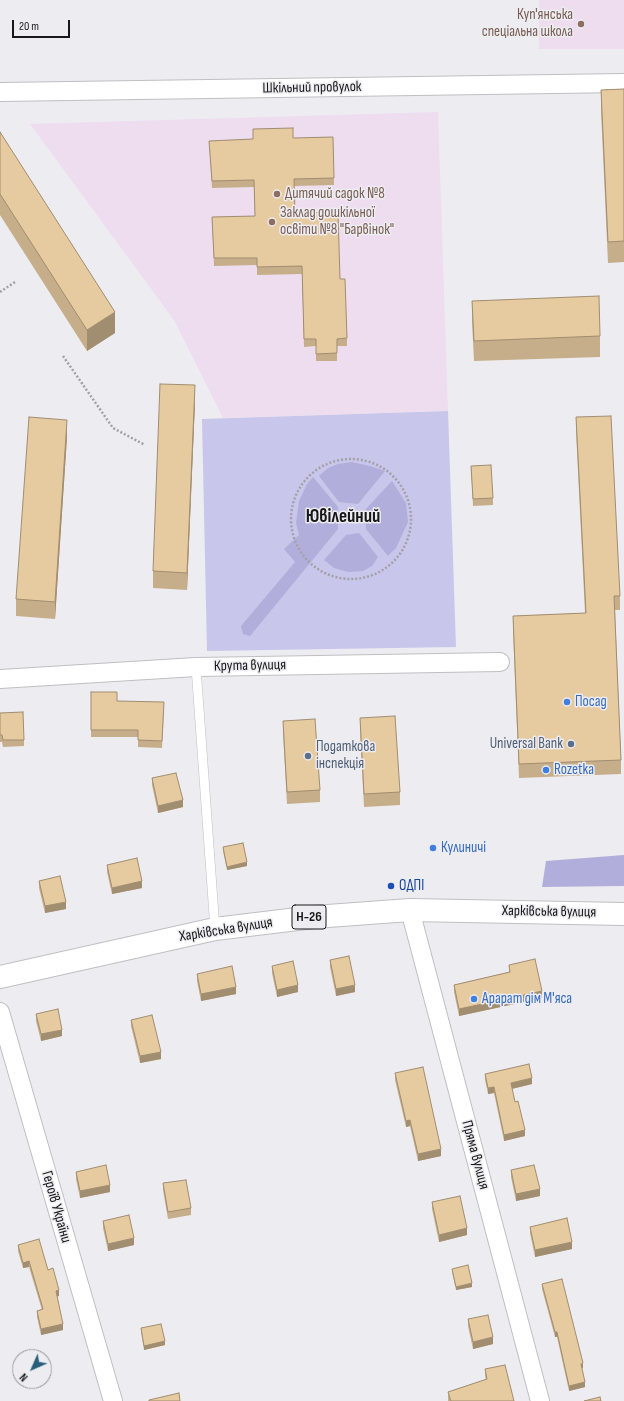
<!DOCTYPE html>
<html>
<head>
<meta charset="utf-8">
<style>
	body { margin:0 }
	#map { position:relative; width:624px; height:1401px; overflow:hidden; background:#edecf1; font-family:"Sofia Sans Condensed",sans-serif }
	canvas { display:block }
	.north { position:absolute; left:12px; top:1349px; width:40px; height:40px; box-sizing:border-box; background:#edecf1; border:1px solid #98979b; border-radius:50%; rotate:225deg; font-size:11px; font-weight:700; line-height:16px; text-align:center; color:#18181a }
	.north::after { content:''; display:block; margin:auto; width:14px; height:18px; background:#275e79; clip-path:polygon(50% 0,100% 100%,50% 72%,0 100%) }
	.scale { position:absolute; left:12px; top:20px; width:58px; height:18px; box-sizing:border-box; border:2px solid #18181a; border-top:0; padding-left:5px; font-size:12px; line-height:14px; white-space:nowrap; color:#18181a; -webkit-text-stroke:3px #edecf1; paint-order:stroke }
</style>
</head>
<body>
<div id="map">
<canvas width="624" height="1401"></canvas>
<div class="north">N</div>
<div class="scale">20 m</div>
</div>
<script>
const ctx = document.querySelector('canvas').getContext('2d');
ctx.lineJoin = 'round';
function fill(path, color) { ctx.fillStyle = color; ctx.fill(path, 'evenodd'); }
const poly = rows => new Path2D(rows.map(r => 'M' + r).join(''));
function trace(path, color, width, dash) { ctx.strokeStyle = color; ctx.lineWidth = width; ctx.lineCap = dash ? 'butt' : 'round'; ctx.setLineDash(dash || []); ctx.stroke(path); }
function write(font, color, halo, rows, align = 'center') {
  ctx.font = font + ' "Sofia Sans Condensed",sans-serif'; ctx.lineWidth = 3; ctx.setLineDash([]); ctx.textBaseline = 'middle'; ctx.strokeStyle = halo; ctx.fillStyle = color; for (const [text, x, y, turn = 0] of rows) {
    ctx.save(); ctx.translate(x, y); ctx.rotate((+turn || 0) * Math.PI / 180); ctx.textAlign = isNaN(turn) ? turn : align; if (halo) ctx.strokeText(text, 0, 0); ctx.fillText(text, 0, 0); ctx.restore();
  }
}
const education = poly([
	[539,0,624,0,624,49,539,49],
	[438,112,448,411,223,418,174,320,30,124]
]);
const green = poly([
	[448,411,456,647,207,651,202,419]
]);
const forest = poly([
	[352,462,370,466,385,471,358,504,339,502,319,476,328,468,338,464],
	[313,477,338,507,338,529,250,636,243,634,241,626,295,562,284,549,299,535,296,523,299,501,307,484],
	[392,481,406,503,408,522,396,548,388,556,366,529,365,510],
	[359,533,378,557,372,566,363,571,348,572,334,568,324,560,346,535],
	[624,855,624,886,542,887,546,861]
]);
const path = poly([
	[0,292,15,282],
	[63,356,113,428,145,445],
	'291 519a60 60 0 1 1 120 0a60 60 0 1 1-120 0Z'
]);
const service = poly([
	[196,667,215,929]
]);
const minor = poly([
	[0,92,624,83],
	[0,679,196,667,500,662],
	[410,910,540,1401],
	[0,1012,113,1401]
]);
const primary = poly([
	[0,977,215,929,314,917,410,910,624,914]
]);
const wall = poly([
	[624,89,624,262,608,263,601,111,601,90],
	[0,132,115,333,87,351,0,215],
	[333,137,334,185,294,186,295,213,340,279,347,338,347,346,337,346,337,361,316,361,316,346,304,347,302,274,257,275,257,265,214,266,212,217,255,216,254,187,212,188,209,141],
	[472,301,600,336,600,357,474,361,472,322],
	[195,402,187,590,153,588,153,571],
	[576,417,620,596,620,610,615,610,621,760,621,774,519,778,513,630,513,616,585,613,576,431],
	[67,437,55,619,16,616,16,599],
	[471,466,493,498,493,505,473,506],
	[91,692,117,701,164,709,162,748,138,747,138,737,91,737],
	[0,713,24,740,24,746,3,747,2,742,0,742],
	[360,718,400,792,400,805,364,807,360,731],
	[283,721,320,790,320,802,287,804,283,733],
	[152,778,183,807,158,813,152,785],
	[223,847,247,866,227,870,223,851],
	[107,865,142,888,112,894,107,872],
	[39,881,66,909,45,913,39,888],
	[330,960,355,992,336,996,330,967],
	[509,965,542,998,459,1016,454,992,454,985,509,972],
	[272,966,298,992,277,997,272,973],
	[197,974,236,994,201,1001,197,981],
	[36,1014,62,1036,41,1041,36,1021],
	[131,1020,161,1059,140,1063,131,1026],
	[395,1073,441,1156,418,1161,410,1126,406,1127,395,1080],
	[485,1074,532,1084,512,1089,515,1102,525,1136,504,1141,494,1093,488,1094,485,1080],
	[511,1170,540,1196,516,1201,511,1177],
	[76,1172,110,1192,80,1198,76,1179],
	[163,1183,191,1208,191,1215,168,1219,163,1190],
	[432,1202,467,1235,439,1242,432,1209],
	[103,1221,134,1245,108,1251,103,1228],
	[530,1227,572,1249,535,1257,530,1233],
	[18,1245,48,1270,59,1296,57,1296,63,1330,41,1335,37,1317,37,1311,42,1310,29,1267,23,1268,18,1251],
	[452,1269,472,1287,456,1290,452,1272],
	[542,1284,583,1368,582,1368,585,1387,569,1391,557,1337,555,1337,542,1289],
	[468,1319,493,1344,473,1349,468,1326],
	[141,1328,165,1345,144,1350,141,1332],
	[485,1369,514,1401,448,1401,448,1392,486,1380,485,1376]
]);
const shadedWall = poly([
	[115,312,115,333,87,351,87,330],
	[195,385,195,402,187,590,187,573],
	[67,420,67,437,55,619,55,602],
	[183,800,183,807,158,813,158,806],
	[247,862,247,866,227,870,227,867],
	[142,881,142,888,112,894,112,888],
	[66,902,66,909,45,913,45,906],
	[298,985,298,992,277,997,277,990],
	[355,985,355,992,336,996,336,989],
	[236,987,236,994,201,1001,201,994],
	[542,991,542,998,459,1016,459,1009],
	[62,1030,62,1036,41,1041,41,1034],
	[161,1052,161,1059,140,1063,140,1056],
	[532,1078,532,1084,511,1089,511,1083],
	[494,1087,494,1093,488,1094,488,1088],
	[410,1120,410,1126,406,1127,406,1121],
	[525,1130,525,1136,504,1141,504,1135],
	[441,1149,441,1156,418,1161,418,1154],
	[110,1185,110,1192,80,1198,80,1191],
	[540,1189,540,1196,516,1201,516,1194],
	[467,1228,467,1235,439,1242,439,1235],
	[134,1238,134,1245,108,1251,108,1244],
	[572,1242,572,1249,535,1257,535,1250],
	[29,1261,29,1267,23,1268,23,1263],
	[472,1283,472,1287,456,1290,456,1287],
	[59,1290,59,1296,56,1297,56,1291],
	[63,1324,63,1330,41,1335,41,1329],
	[555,1332,557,1332,557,1337,555,1337],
	[493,1337,493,1344,473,1349,473,1342],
	[165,1341,165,1345,144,1350,144,1346],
	[583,1363,583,1368,581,1368,581,1364],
	[585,1382,585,1387,569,1391,569,1386]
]);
const building = poly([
	[624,89,624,241,608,242,601,90,624,89],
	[293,128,293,138,333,137,334,178,294,179,295,213,338,212,340,279,345,279,347,338,337,339,337,353,316,354,316,339,304,339,302,266,257,267,257,258,214,258,212,217,255,216,254,180,212,181,209,141,253,139,253,129,293,128],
	[0,132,115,312,87,330,0,194,0,132],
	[599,296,600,336,474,341,472,301,599,296],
	[160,384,195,385,187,573,153,571,160,384],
	[611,416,620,596,614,596,621,760,519,764,513,616,586,613,576,417,611,416],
	[29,417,67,420,55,602,16,599,29,417],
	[491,465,493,498,473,499,471,466,491,465],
	[91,692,117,692,117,701,164,702,162,741,138,740,138,730,91,730,91,692],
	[23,712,24,740,3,740,2,735,0,735,0,713,23,712],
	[395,716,400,792,364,794,360,718,395,716],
	[315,719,320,790,287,792,283,721,315,719],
	[176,773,183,800,158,806,152,778,176,773],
	[243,843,247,862,227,867,223,847,243,843],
	[137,858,142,881,112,888,107,865,137,858],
	[60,876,66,902,45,906,39,881,60,876],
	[349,956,355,985,336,989,330,960,349,956],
	[535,959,542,991,459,1009,454,985,510,972,509,965,535,959],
	[293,961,298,985,277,990,272,966,293,961],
	[232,966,236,987,201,994,197,974,232,966],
	[58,1009,62,1030,41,1034,36,1014,58,1009],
	[152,1015,161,1052,140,1056,131,1020,152,1015],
	[529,1064,532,1078,511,1083,515,1102,518,1101,525,1130,504,1135,494,1087,488,1088,485,1074,529,1064],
	[423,1067,441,1149,418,1154,410,1120,406,1121,395,1073,423,1067],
	[106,1165,110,1185,80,1191,76,1172,106,1165],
	[534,1165,540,1189,516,1194,511,1170,534,1165],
	[186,1180,191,1208,168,1212,163,1183,186,1180],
	[460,1196,467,1228,439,1235,432,1202,460,1196],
	[129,1215,134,1238,108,1244,103,1221,129,1215],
	[567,1218,572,1242,535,1250,530,1227,567,1218],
	[39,1239,48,1270,53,1268,59,1290,56,1291,63,1324,41,1329,37,1311,43,1309,29,1261,23,1263,18,1245,39,1239],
	[468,1265,472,1283,456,1287,452,1269,468,1265],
	[562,1279,583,1363,581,1364,585,1382,569,1386,557,1332,555,1332,542,1284,562,1279],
	[488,1315,493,1337,473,1342,468,1319,488,1315],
	[161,1324,165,1341,144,1346,141,1328,161,1324],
	[505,1365,514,1401,451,1401,448,1392,487,1379,485,1369,505,1365],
	[179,1393,180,1401,149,1401,149,1400,179,1393],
	[600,1397,601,1401,584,1401,600,1397]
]);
const markers = [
	[581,24,4,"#8d6e63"],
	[277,194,4,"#8d6e63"],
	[272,222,4,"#8d6e63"],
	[567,702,4,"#3f7fe0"],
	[571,744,4,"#5c6f8a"],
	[308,756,4,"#5c6f8a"],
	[546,770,4,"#3f7fe0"],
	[433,848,4,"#3f7fe0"],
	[391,886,4,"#1a4fb4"],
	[474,999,4,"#3f7fe0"]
];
const shields = [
	[309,917,34]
];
const shieldNames = [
	["Н-26",309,917]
];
const educationNames = [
	["Куп'янська",573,15,"right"],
	["спеціальна школа",573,32,"right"],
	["Дитячий садок №8",285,194],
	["Заклад дошкільної",280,213],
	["освіти №8 \"Барвінок\"",280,230]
];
const streetNames = [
	["Шкільний провулок",312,88,-1],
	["Крута вулиця",250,666,-1],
	["Харківська вулиця",549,912,1],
	["Харківська вулиця",226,930,-9],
	["Пряма вулиця",475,1155,75],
	["Героїв України",56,1207,74]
];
const shopNames = [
	["Посад",575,702],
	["Rozetka",554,770],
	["Кулиничі",441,848],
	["Арарат дім М'яса",482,999]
];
const serviceNames = [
	["Universal Bank",563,744],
	["Податкова",316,747,"left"],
	["інспекція",316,764,"left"]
];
const transitNames = [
	["ОДПІ",399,886]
];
const districtNames = [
	["Ювілейний",343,517]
];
fill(education, '#eeddef');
fill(green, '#c9c6eb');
fill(forest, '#b2aedb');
trace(service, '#bfbfc3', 10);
trace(minor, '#bfbfc3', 20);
trace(primary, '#bfbfc3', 24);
trace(path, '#a2a1a5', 2.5, [2, 2]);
trace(service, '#fff', 9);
trace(minor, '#fff', 18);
trace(primary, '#fff', 22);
fill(wall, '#c6ae8a');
fill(shadedWall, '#a18d70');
fill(building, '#e6caa0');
trace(building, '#a18d70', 1);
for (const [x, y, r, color] of markers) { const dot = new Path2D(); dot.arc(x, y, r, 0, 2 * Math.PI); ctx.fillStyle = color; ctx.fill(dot); trace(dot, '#edecf1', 1.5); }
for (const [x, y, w] of shields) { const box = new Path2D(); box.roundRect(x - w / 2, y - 12, w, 24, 3); ctx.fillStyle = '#edecf1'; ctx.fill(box); trace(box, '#18181a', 1); }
write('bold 14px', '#18181a', null, shieldNames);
write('15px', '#785e54', '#edecf1', educationNames, 'left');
write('15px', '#18181a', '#edecf1', streetNames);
write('15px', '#366cbe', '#edecf1', shopNames, 'left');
write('15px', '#4e5e75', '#edecf1', serviceNames, 'right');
write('15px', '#164399', '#edecf1', transitNames, 'left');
write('bold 19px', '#18181a', '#edecf1', districtNames);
</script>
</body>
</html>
